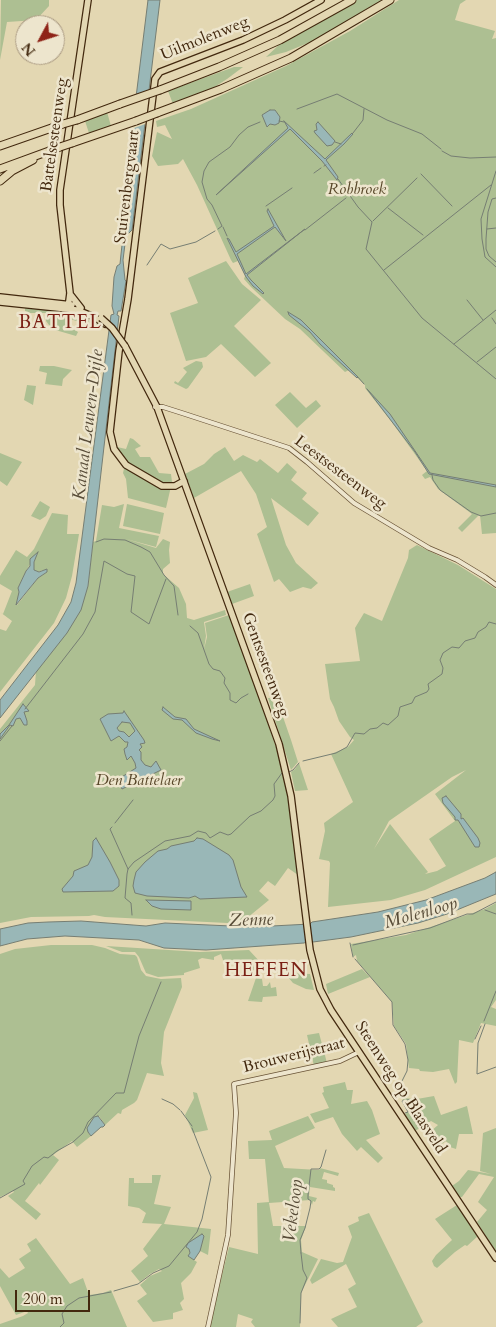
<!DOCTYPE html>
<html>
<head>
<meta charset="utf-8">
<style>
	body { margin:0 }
	#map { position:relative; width:496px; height:1327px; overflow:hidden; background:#e3d7b2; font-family:Cardo,serif }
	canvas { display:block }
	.north { position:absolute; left:15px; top:15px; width:50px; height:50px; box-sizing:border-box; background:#ede5cd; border:1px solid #a99981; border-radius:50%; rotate:230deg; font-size:14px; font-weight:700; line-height:20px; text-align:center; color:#42280e }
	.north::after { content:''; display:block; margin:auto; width:18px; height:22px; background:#8f2418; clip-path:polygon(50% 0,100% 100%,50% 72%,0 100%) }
	.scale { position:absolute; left:15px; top:1290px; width:75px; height:22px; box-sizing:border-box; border:2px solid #42280e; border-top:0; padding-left:6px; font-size:15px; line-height:18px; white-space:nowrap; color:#42280e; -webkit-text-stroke:4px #ede5cd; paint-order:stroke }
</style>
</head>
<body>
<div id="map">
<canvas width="496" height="1327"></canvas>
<div class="north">N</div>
<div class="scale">200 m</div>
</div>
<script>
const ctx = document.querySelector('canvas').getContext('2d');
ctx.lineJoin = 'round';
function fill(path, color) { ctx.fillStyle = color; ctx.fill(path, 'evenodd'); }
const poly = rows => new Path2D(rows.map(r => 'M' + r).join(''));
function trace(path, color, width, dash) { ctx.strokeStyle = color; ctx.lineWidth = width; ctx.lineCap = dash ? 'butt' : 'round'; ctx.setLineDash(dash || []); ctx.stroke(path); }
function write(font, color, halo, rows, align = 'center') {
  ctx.font = font + ' Cardo,serif'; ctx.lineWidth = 5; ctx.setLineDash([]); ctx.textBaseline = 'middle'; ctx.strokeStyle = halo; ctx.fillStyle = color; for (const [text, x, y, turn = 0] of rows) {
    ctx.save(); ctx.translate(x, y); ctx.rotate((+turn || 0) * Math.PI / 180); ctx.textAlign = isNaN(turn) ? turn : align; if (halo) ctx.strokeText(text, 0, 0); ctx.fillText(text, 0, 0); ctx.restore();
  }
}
const green = poly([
	[1,0,49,0,49,6,36,20,7,22,0,60],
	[357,0,382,0,313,41,286,52,266,57,281,43],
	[399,0,466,0,460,4,455,20,495,31,492,39,496,38,496,533,482,534,480,515,478,516,462,532,458,528,472,514,438,489,430,477,425,479,422,475,427,471,391,421,372,397,365,388,365,385,349,370,345,372,300,329,285,319,251,287,244,279,245,276,238,261,233,263,231,260,197,185,183,159,178,164,158,166,152,156,157,132,172,139,165,125,157,127,156,121,191,109,286,66,350,31],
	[234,67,243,67,227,79,210,90,173,104,168,91],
	[107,112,111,126,89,133,85,121],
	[226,261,242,284,261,300,234,326,271,363,255,377,221,344,206,357,186,361,170,313,198,303,188,278],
	[25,307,76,313,99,325,97,329,84,321,83,323,70,319,69,326,78,332,76,336,52,329,46,321,46,313,30,313,25,311],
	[196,361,202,362,203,367,188,388,186,389,174,383,175,381,178,383,187,372,183,368],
	[40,366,54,366,72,370,63,379,62,386,45,384,47,373,39,371],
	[27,385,36,386,33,405,24,400],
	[290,392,306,408,316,400,321,406,297,428,275,405],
	[130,438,133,439,141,446,135,449,140,457,150,457,159,473,171,474,172,482,166,508,128,498,126,479,123,473,125,464,117,447,126,449],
	[225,447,234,461,243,455,257,462,260,459,278,473,287,463,297,472,291,480,307,493,302,499,319,513,308,526,271,498,286,545,296,563,318,583,311,589,303,587,290,592,279,579,274,582,257,534,267,527,256,494,241,471,194,498,185,474,204,464,214,454],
	[0,453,22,462,7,486,0,481],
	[40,501,50,507,46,516,40,520,31,516],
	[124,504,119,528,159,536,156,547,126,539,156,548,163,539,170,542,169,550,170,563,163,569,163,574,179,588,186,604,187,618,194,620,225,610,226,615,204,622,206,636,204,649,207,637,205,623,229,615,256,689,281,762,286,785,298,875,288,868,275,886,268,881,259,891,269,900,247,918,250,922,248,924,105,917,94,915,89,916,31,917,0,923,0,729,35,685,36,671,88,586,93,542,96,541,102,505,114,507],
	[127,504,164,513,160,534,123,526],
	[52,513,68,515,67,534,79,534,72,576,66,598,54,623,0,692,0,629,6,631,12,621,0,612,3,614,12,591,0,584,0,576,16,550,27,557,34,549],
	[37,553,34,562,34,570,38,572,43,570,47,572,38,578,17,605,19,592,18,588,26,571],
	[417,545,458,565,496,589,496,857,425,890,391,900,328,907,330,863,329,861,319,859,325,831,324,823,353,802,331,754,348,747,354,740,350,737,339,721,334,707,330,699,325,664,360,661,355,628,364,613,382,621,408,558,409,550],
	[466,770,435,794,455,821,429,839,446,866,437,871,425,874,428,872,390,824,374,849,389,821,452,777],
	[250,584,254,596,232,604,227,592],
	[268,698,270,698,283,717,291,740,298,762,291,770],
	[299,763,308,790,295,791,291,772,295,769],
	[496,903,496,1000,491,1007,496,1009,496,1026,481,1023,473,1043,459,1040,457,1082,455,1084,449,1069,433,1072,420,1071,419,1069,409,1068,406,1044,394,1026,392,1002,357,961,356,955,353,957,351,944,406,935,485,909],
	[51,945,92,945,105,948,120,954,135,955,137,957,141,970,146,976,161,979,181,978,182,987,164,1032,161,1063,164,1076,147,1073,137,1100,134,1103,122,1110,121,1114,118,1113,105,1125,99,1116,88,1132,91,1136,77,1147,72,1141,53,1155,59,1160,40,1185,39,1183,25,1201,41,1214,36,1220,8,1196,14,1192,13,1191,0,1197,0,954,15,949],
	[106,946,200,952,249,950,261,963,255,972,242,965,238,960,224,963,221,954,214,957,214,960,202,958,198,960,200,968,184,973,184,975,158,977,146,973,139,957,135,952,122,952],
	[362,969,370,977,328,994,326,984],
	[289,973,310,974,314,990,306,989,293,983,288,977],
	[256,978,262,979,263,986,267,986,270,982,271,988,276,987,277,996,263,997,262,1002,248,1001],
	[319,1033,327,1063,314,1066,307,1035],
	[345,1082,347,1090,353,1090,351,1104,367,1101,372,1110,380,1134,366,1140,383,1158,378,1163,361,1147,357,1151,342,1134,333,1117,315,1123,310,1114,329,1108,322,1093,324,1092,323,1087],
	[193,1092,197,1093,208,1130,193,1133,185,1115,194,1098],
	[434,1096,441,1115,467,1106,473,1134,459,1134,456,1149,450,1147,446,1141,439,1146,430,1132,438,1125,431,1121,415,1131,405,1114,409,1111,402,1098,417,1099],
	[308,1116,315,1128,275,1146,284,1168,319,1170,320,1168,339,1173,338,1176,324,1172,322,1179,327,1180,327,1183,333,1185,333,1187,335,1188,335,1191,310,1187,309,1196,317,1198,315,1202,313,1201,312,1205,310,1200,269,1203,273,1226,306,1226,301,1240,302,1252,318,1259,301,1293,300,1327,255,1327,251,1322,253,1319,238,1314,236,1327,209,1327,229,1247,258,1254,257,1203,269,1202,265,1159,249,1159,248,1141,272,1140,269,1131],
	[496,1128,496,1252,477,1222,487,1210,478,1202,494,1177,479,1174,462,1197,459,1197,452,1186,459,1181,468,1170,491,1174,480,1171,483,1133],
	[152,1175,161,1175,154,1204,171,1207,164,1224,211,1229,208,1255,200,1251,202,1239,186,1247,189,1249,190,1253,188,1256,197,1262,191,1273,181,1283,184,1299,180,1303,183,1310,173,1313,173,1319,153,1322,137,1301,147,1294,140,1285,150,1276,162,1271,159,1269,150,1274,140,1282,131,1271,148,1256,143,1249,162,1224,142,1223,146,1213,139,1208,128,1206,129,1178,134,1178,134,1183,152,1183],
	[457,1205,478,1236,467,1246,465,1245,455,1252,437,1268,434,1266,432,1261,436,1255,452,1240,435,1219],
	[369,1213,423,1322,416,1327,338,1327,331,1319,357,1307,348,1289,356,1284,346,1264,312,1284,310,1280,321,1259,337,1263,343,1262,352,1237,348,1226,359,1221,358,1217],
	[36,1238,70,1284,83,1278,89,1295,103,1293,111,1290,127,1327,0,1327,0,1324,23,1316,28,1313,27,1311,16,1315,0,1286,0,1268,9,1278,25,1268,19,1259,31,1251,27,1244]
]);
const water = poly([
	[148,0,160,0,132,230,126,236,123,260,125,280,126,281,121,311,118,311,117,315,119,316,88,586,81,610,67,633,0,718,0,700,58,625,71,602,76,583,111,315,114,314,112,306,114,277,117,266,120,264,121,254,123,236,121,235,120,227,148,0],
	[270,110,275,110,280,117,279,123,275,125,270,124,267,127,262,115,270,110],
	[284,121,325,159,352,133,353,134,344,144,326,160,338,177,337,180,322,161,290,129,216,195,288,128,284,121],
	[318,122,335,141,332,145,327,146,315,133,314,131,317,130,316,124,318,122],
	[268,209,286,241,275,227,237,254,246,274,305,229,247,275,251,280,264,293,263,294,253,286,246,277,227,238,229,239,236,252,274,226,267,211,268,209],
	[288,312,301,320,358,377,357,378,320,344,310,332,289,315,288,312],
	[367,389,390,414,430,473,496,485,496,487,429,474,415,452,367,389],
	[38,552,34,562,34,570,39,572,47,569,47,572,38,578,16,605,19,592,18,588,26,571,30,566,30,559,38,552],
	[23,704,29,711,24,712,27,721,27,725,24,725,20,718,16,719,13,726,10,725,0,739,0,734,9,725,23,704],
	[163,707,175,717,186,719,194,729,220,741,212,739,196,733,182,720,173,719,162,710,163,707],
	[124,711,144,740,145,743,140,744,142,747,139,750,141,752,141,760,145,765,151,767,156,761,161,770,122,789,117,780,136,768,135,763,131,756,127,760,125,754,124,749,127,747,128,742,125,742,119,736,111,741,100,719,108,714,123,713,124,711],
	[122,722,130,723,135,731,129,737,124,732,119,731,117,728,122,722],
	[446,796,461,814,461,819,463,818,478,838,480,843,479,847,475,847,458,820,455,820,455,817,443,803,442,798,446,796],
	[96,838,110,862,119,880,119,886,113,891,63,892,62,889,73,876,74,871,88,865,92,857,93,841,96,838],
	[197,838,203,839,229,855,233,860,241,887,247,897,200,899,195,896,189,898,147,896,135,893,133,886,134,880,136,872,145,862,158,851,167,849,171,846,194,841,197,838],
	[496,872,496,894,491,896,447,914,418,923,351,937,313,942,311,940,304,943,206,950,164,948,139,940,65,936,27,939,0,946,0,929,28,923,48,922,81,921,146,926,165,923,253,927,310,924,312,922,378,912,426,900,485,878,496,872],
	[146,900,191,901,191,910,161,909,152,906,146,900],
	[98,1116,105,1125,103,1127,101,1127,91,1136,88,1132,87,1128,94,1117,98,1116],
	[202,1234,204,1236,200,1251,194,1260,188,1256,190,1253,189,1249,186,1247,188,1243,202,1234]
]);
const pier = poly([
	[151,89,148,123,129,130,133,95]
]);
const stream = poly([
	[297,109,337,94,387,120,422,134,441,149],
	[279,121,284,122],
	[353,133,363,120,364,109],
	[335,142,341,144],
	[442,151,451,156,470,158,496,157],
	[324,166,326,165],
	[496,171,481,219,482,239,485,257,496,267],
	[314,173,321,168],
	[421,174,452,206],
	[338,179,358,207,372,222,366,249,422,318,496,379],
	[496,198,492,199,488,212,486,239,486,249,489,256,496,262],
	[266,206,292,188],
	[388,208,423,235],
	[373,221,417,178],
	[223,227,227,236],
	[218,229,222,226,212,205,207,199,202,182,204,171,209,162,230,147,239,135,248,127,260,122],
	[487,229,496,228],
	[305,230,346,198],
	[147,265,161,244,170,249,196,242,215,231],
	[384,270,491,185],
	[467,300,483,320],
	[492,318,496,324],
	[454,344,496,310],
	[477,362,496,347],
	[357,376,364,384],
	[432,475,433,480,440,490,471,512,481,516,496,513],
	[96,542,104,539,125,540,141,547,150,552,164,575,174,586,178,615],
	[190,626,198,633,209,664,213,669,220,671,225,678,224,683,230,693,230,700,236,703,241,698,248,694],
	[25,709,83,634,95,612,104,561,127,574,135,576,131,612,149,624,166,579],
	[0,741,12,726],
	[303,761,336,753,347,747,355,733,364,734,370,729,377,728,383,723,388,725,398,716,400,707,412,703,415,697,427,692,429,689,428,684,442,674,443,668,440,660,443,653,452,647,459,648,465,641,475,638,478,632,486,627,489,622,496,624],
	[289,772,293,770,299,763],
	[115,823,133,800],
	[112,827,110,829,128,869],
	[485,910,496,914],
	[132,915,131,903,125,898,127,874,128,869,134,862,165,841,190,836,198,831,206,833,210,838,220,832,228,835,231,834,250,816,261,811,273,800,275,796,274,784,282,773],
	[350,943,353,957],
	[353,945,430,928,467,914,473,914,496,902],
	[355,959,392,1002,393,1025,405,1044,408,1060,407,1071,397,1091],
	[484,1021,496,991],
	[485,1024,478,1043,477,1073,477,1074,496,1067],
	[475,1039,481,1026],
	[162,1099,173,1104,180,1110],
	[181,1111,192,1126],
	[405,1113,408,1112,402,1101,413,1099],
	[0,1198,25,1184,23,1181,32,1166,44,1157,48,1158,57,1151,73,1142,83,1133,88,1122,116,1093,124,1093,139,1036,161,982],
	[301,1253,300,1240,305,1228,310,1208,311,1201,308,1199,308,1195,311,1169,319,1169,321,1167,326,1150],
	[114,1291,138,1284,153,1273,169,1266,197,1232,202,1219,211,1177,192,1128],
	[300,1323,301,1293,307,1278,303,1270,301,1253],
	[60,1327,64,1323,62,1314,67,1306,79,1298,111,1292]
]);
const minor = poly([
	[155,407,163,407,185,414,289,448,307,462,354,503,429,548,457,560,485,577,496,585],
	[208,1327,228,1235,236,1113,234,1084,340,1061,359,1052]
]);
const major = poly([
	[70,294,81,308],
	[0,297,72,305],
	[0,302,77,310,94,317,105,324],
	[68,308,70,293,60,205,60,190,88,0],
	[125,346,157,407,279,744,291,796,310,950,320,989,331,1010,496,1258],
	[184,481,175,486,162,486,126,465,114,449,110,432,119,351,128,299,155,79,160,72,243,40,285,20,321,0]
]);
const highway = poly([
	[160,90,219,67,280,40,352,0],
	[157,113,221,89,291,58,390,0],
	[77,120,120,104],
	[72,143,136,121],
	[0,146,63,124],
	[0,169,60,147],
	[0,181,12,171,33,160]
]);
const majorBridge = poly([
	[101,318,112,328,125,346]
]);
const highwayBridge = poly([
	[120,104,160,90],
	[136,121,157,113],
	[63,124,77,120],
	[60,147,72,143]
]);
const streetNames = [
	["Uilmolenweg",205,39,-22],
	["Battelsesteenweg",55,135,-82],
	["Stuivenbergvaart",128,187,-83],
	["Leestsesteenweg",340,473,37],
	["Gentsesteenweg",265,665,70],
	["Brouwerijstraat",294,1056,-14],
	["Steenweg op Blaasveld",400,1088,57]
];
const parkNames = [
	["Robbroek",357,190],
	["Den Battelaer",139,781]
];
const waterNames = [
	["Kanaal Leuven-Dijle",89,425,-83],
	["Molenloop",421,914,-16],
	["Zenne",251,921,-2],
	["Vekeloop",294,1211,-83]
];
const quarterNames = [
	["BATTEL",60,324],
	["HEFFEN",266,972]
];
fill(green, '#adbf92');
fill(water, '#99b7b7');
trace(water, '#767e73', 1);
fill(pier, '#e3d7b2');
trace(stream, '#767e73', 1);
trace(minor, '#6a5437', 5.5);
trace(major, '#42280e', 8);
trace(highway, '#42280e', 9);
trace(minor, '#ede5cd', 4);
trace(major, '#e3d7b2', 5.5);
trace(highway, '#e3d7b2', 7);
trace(majorBridge, '#42280e', 8, []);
trace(highwayBridge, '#42280e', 9, []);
trace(majorBridge, '#e3d7b2', 5.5);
trace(highwayBridge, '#e3d7b2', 7);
write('16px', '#42280e', '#ede5cd', streetNames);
write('italic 16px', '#574628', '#ede5cd', parkNames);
write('italic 18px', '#584c38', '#ede5cd', waterNames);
ctx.letterSpacing = '1px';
write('19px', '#7a1f14', '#ede5cd', quarterNames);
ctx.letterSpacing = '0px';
</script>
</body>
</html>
